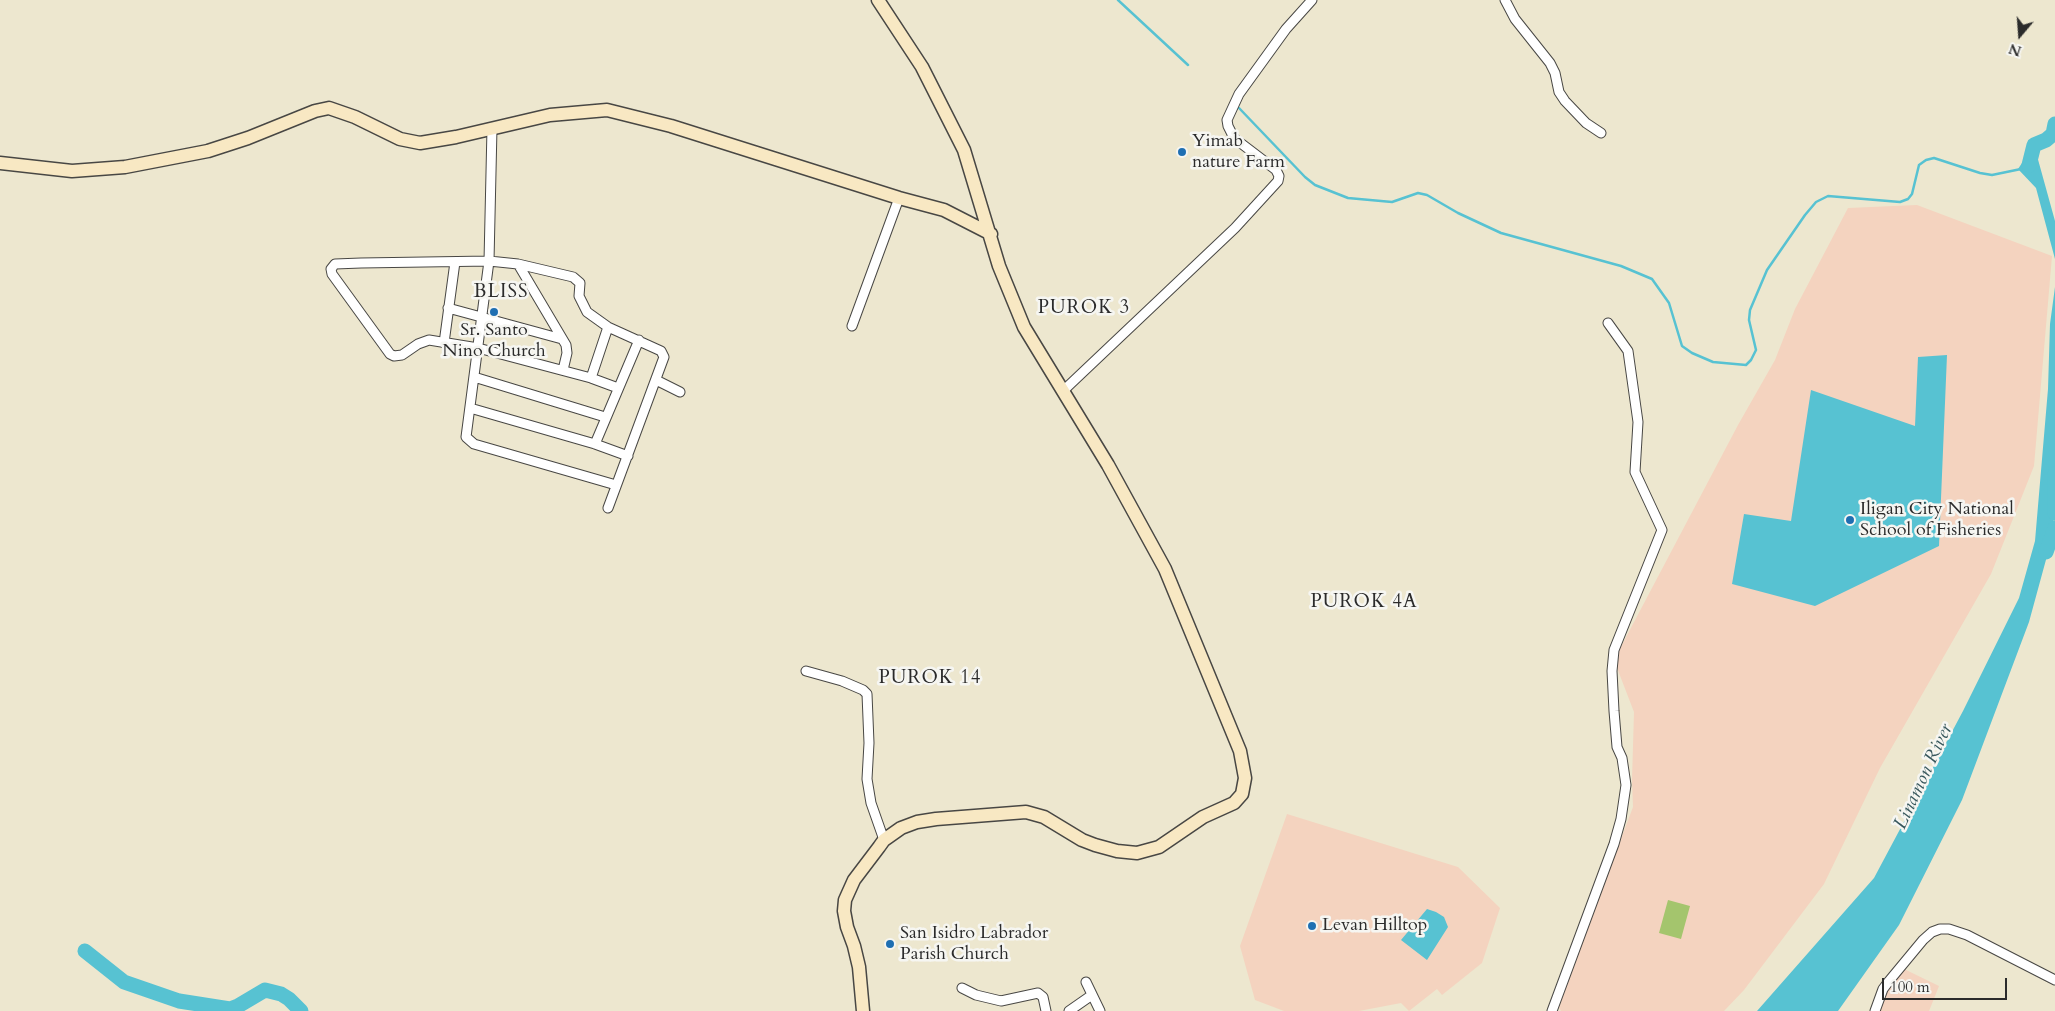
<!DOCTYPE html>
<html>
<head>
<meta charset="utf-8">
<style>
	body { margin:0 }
	#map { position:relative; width:2055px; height:1011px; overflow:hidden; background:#ede7cf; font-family:Cardo,serif }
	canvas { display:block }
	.north { position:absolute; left:1995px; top:10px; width:50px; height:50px; -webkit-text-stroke:4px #f6f6f2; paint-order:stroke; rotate:198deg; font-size:14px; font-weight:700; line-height:20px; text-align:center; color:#2b2b2b }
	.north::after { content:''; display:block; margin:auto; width:18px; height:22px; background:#2b2b2b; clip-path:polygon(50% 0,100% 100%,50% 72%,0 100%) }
	.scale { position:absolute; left:1882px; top:978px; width:125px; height:22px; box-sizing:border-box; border:2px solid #2b2b2b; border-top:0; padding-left:6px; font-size:15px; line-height:18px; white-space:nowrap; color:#2b2b2b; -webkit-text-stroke:4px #f6f6f2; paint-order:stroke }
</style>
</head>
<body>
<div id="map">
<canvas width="2055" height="1011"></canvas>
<div class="north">N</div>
<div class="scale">100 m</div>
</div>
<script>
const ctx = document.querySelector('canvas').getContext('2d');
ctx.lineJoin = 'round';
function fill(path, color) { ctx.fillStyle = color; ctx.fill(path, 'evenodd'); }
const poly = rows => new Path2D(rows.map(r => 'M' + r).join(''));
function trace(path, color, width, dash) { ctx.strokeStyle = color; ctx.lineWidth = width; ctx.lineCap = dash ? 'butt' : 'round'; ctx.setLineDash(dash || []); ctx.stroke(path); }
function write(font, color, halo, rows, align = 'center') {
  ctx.font = font + ' Cardo,serif'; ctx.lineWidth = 5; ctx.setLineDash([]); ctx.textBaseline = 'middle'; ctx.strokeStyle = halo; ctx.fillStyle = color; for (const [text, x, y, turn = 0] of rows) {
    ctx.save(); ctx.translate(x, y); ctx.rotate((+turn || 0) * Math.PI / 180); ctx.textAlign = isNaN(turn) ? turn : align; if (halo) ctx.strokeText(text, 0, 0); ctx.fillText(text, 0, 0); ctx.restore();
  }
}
const built = poly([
	[1917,205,2052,256,2034,466,1991,574,1880,768,1824,884,1744,990,1724,1011,1561,1011,1558,1006,1633,807,1632,780,1634,712,1614,660,1738,425,1775,360,1795,309,1848,208],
	[1287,814,1458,867,1500,908,1482,963,1442,995,1437,989,1409,1011,1401,1003,1359,1011,1284,1011,1255,1000,1240,946],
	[1902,968,1939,986,1929,1011,1879,1011,1884,991]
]);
const green = poly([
	[1668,900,1690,906,1681,939,1659,933]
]);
const water = poly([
	[2034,145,2055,221,2055,259,2036,188,2018,169],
	[2055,287,2055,490,2053,534,2029,622,1962,800,1899,925,1838,1011,1757,1011,1874,878,1963,711,2019,598,2035,541,2048,389,2050,324],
	[1947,355,1939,546,1815,606,1732,584,1744,514,1791,521,1811,390,1915,426,1918,357],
	[1427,909,1436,912,1444,917,1448,927,1427,960,1401,940]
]);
const stream = poly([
	[1118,0,1188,65],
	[1239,108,1305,177,1315,185,1348,198,1392,202,1418,193,1427,195,1458,213,1501,233,1621,266,1652,279,1669,303,1682,346,1692,353,1713,362,1746,365,1751,360,1756,350,1749,320,1750,310,1767,270,1805,215,1816,202,1828,196,1900,202,1908,199,1912,194,1919,165,1926,160,1934,158,1980,173,1992,175,2021,169]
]);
const river = poly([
	[2029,165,2034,145,2046,140,2053,134,2055,124],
	[2055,474,2055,513],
	[2046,552,2055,528],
	[85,951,124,982,179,1001,230,1009,238,1006,265,990,281,994,289,999,301,1011]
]);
const street = poly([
	[1505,0,1515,19,1550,63,1555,73,1559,92,1565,101,1586,123,1601,133],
	[492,128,489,261,466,437,474,444,616,485],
	[518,264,566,345,567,353,563,370],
	[448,308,562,339],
	[852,326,899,198],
	[444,343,455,262],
	[474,377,605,417],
	[591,378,608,327],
	[656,380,680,392],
	[1064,390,1235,228,1278,181,1279,176,1276,170,1234,138,1228,126,1227,120,1239,94,1286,29,1312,0],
	[470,408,595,444,628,456],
	[595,444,639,340],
	[608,508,664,357,661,351,608,327,587,312,579,296,580,283,573,277,518,264,489,261,361,263,335,264,331,269,332,274,390,354,394,356,402,355,418,344,429,340,478,348,591,378,618,388],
	[806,671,842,681,863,690,867,694,869,743,867,779,871,803,884,840],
	[1086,982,1100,1011],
	[962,988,976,995,1001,1001,1038,993,1043,997,1046,1011],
	[1069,1011,1092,995],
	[1552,1011,1614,844,1621,819,1626,785,1622,758,1617,747,1614,711,1612,671,1614,650,1662,530,1635,472,1638,422,1628,351,1608,323],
	[1875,1011,1883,989,1889,981,1923,940,1932,932,1940,929,1949,929,1967,935,2055,980]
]);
const secondary = poly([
	[0,163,72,171,125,167,208,151,248,138,315,111,329,108,355,117,400,139,420,143,456,137,550,115,607,110,671,126,899,198,944,210,991,234],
	[863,1011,859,967,854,946,847,927,844,911,845,900,854,880,879,847,884,840,901,828,917,822,936,819,1026,812,1044,817,1082,840,1095,845,1117,851,1137,853,1159,847,1203,817,1234,803,1242,794,1245,778,1240,751,1165,569,1108,465,1024,327,999,266,964,150,922,67,878,0]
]);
const markers = [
	[1182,152,5,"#1f6fb2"],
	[494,312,5,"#1f6fb2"],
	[1850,520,5,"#1f6fb2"],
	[1312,926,5,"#1f6fb2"],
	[890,944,5,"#1f6fb2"]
];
const poiNames = [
	["Yimab",1192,142],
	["nature Farm",1192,163],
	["Sr. Santo",494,331,"center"],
	["Nino Church",494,352,"center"],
	["Iligan City National",1860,510],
	["School of Fisheries",1860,531],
	["Levan Hilltop",1322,926],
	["San Isidro Labrador",900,934],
	["Parish Church",900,955]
];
const neighbourhoodNames = [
	["BLISS",501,293],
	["PUROK 3",1084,309],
	["PUROK 4A",1364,603],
	["PUROK 14",930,679]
];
const waterNames = [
	["Linamon River",1924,777,-65]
];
fill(built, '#f4d3bf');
fill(green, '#a4c56d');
fill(water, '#57c2d2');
trace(stream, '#57c2d2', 2.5);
trace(river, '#57c2d2', 15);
trace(street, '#484744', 11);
trace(secondary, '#484744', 15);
trace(street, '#fff', 9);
trace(secondary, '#f8e8c3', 12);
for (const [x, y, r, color] of markers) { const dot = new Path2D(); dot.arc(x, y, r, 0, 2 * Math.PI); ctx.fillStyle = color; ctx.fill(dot); trace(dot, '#f6f6f2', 2); }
write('18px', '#2b2b2b', '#f6f6f2', poiNames, 'left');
ctx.letterSpacing = '1px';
write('19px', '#2b2b2b', '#f6f6f2', neighbourhoodNames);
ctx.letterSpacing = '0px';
write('italic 19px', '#38585d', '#f6f6f2', waterNames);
</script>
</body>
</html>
